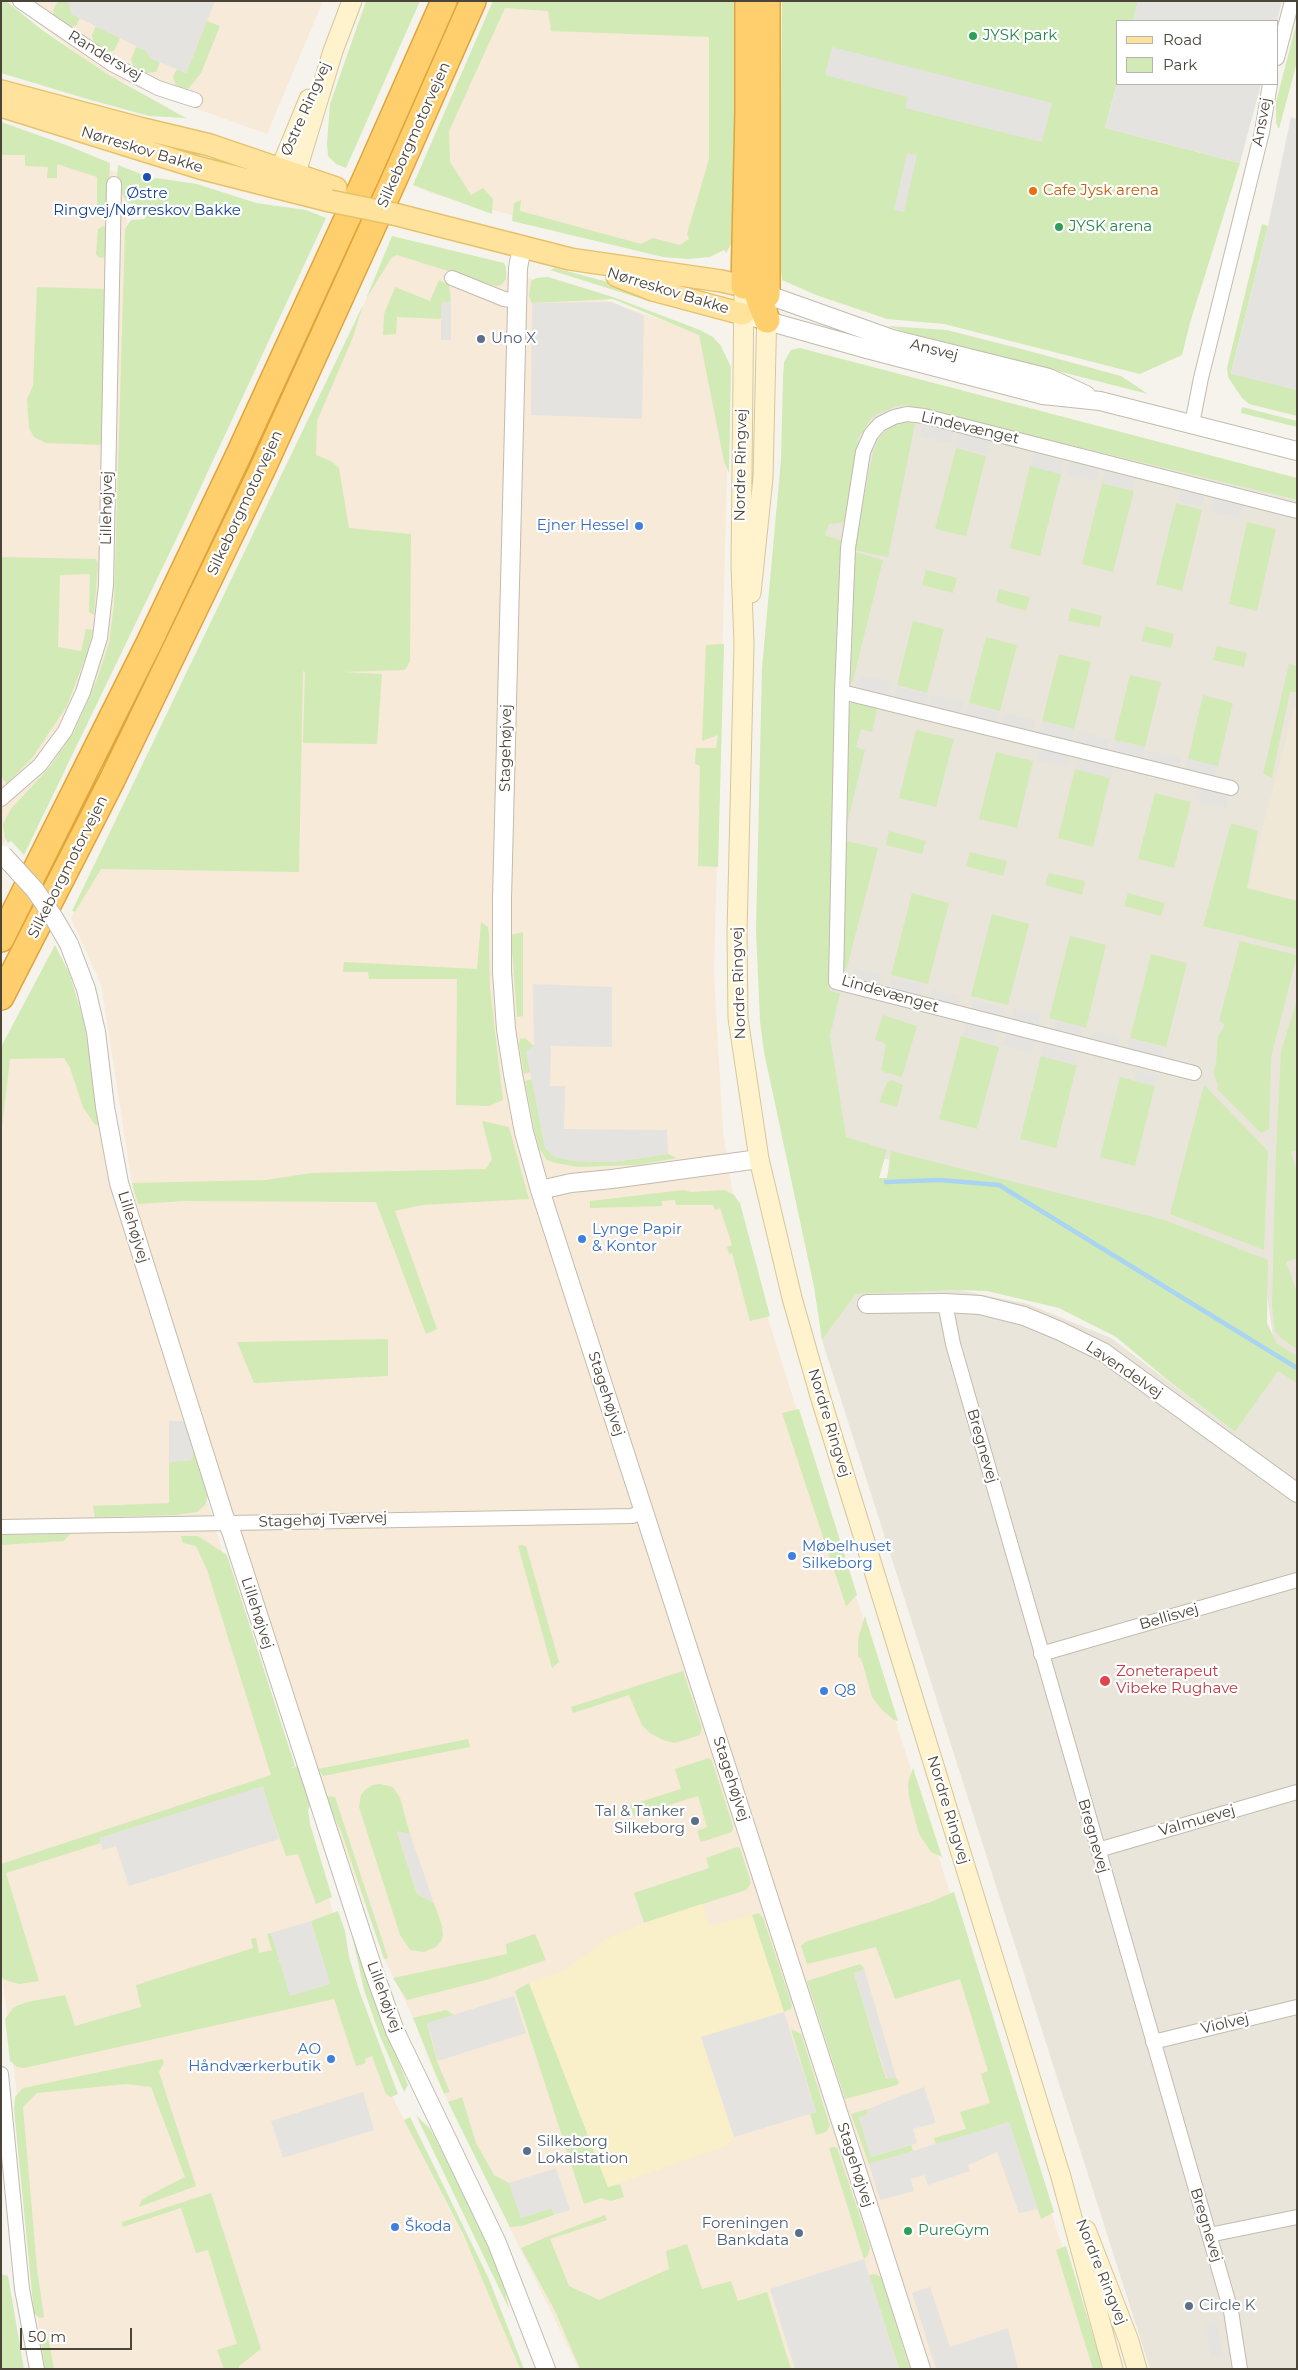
<!DOCTYPE html>
<html>
<head>
<meta charset="utf-8">
<style>
	body { margin:0 }
	#map { position:relative; width:1298px; height:2370px; overflow:hidden; background:#f6f3ec; font-family:Montserrat,sans-serif }
	canvas { display:block }
	.frame { position:absolute; inset:0; border:2px solid #4b4439; pointer-events:none }
	.legend { position:absolute; left:1116px; top:20px; width:162px; height:65px; box-sizing:border-box; background:#fff; border:1px solid #b7b4b0; margin:0; padding:6px 9px; list-style:none; font-size:15px; color:#4b4439 }
	.legend li { display:flex; align-items:center; gap:10px; height:25px }
	.legend b { width:25px; border:1px solid #b7b4b0 }
	.scale { position:absolute; left:20px; top:2328px; width:112px; height:22px; box-sizing:border-box; border:2px solid #4b4439; border-top:0; padding-left:6px; font-size:15px; line-height:18px; white-space:nowrap; color:#4b4439; -webkit-text-stroke:4px #fff; paint-order:stroke }
</style>
</head>
<body>
<div id="map">
<canvas width="1298" height="2370"></canvas>
<div class="frame"></div>
<ul class="legend">
<li><b style="height:6px;background:#ffe39c"></b>Road</li>
<li><b style="height:14px;background:#d2eab5"></b>Park</li>
</ul>
<div class="scale">50 m</div>
</div>
<script>
const ctx = document.querySelector('canvas').getContext('2d');
ctx.lineJoin = 'round';
function fill(path, color) { ctx.fillStyle = color; ctx.fill(path, 'evenodd'); }
const poly = rows => new Path2D(rows.map(r => 'M' + r).join(''));
function trace(path, color, width, dash) { ctx.strokeStyle = color; ctx.lineWidth = width; ctx.lineCap = dash ? 'butt' : 'round'; ctx.setLineDash(dash || []); ctx.stroke(path); }
function write(font, color, halo, rows, align = 'center') {
  ctx.font = font + ' Montserrat,sans-serif'; ctx.lineWidth = 4.5; ctx.setLineDash([]); ctx.textBaseline = 'middle'; ctx.strokeStyle = halo; ctx.fillStyle = color; for (const [text, x, y, turn = 0] of rows) {
    ctx.save(); ctx.translate(x, y); ctx.rotate((+turn || 0) * Math.PI / 180); ctx.textAlign = isNaN(turn) ? turn : align; if (halo) ctx.strokeText(text, 0, 0); ctx.fillText(text, 0, 0); ctx.restore();
  }
}
const residential = poly([
	[888,399,904,405,1297,500,1297,2369,1150,2369,822,1340,856,1294,959,1290,1028,1304,1111,1338,1235,1432,1278,1370,1262,1261,1120,1213,838,1148,814,1006,821,531,849,427]
]);
const commercial = poly([
	[9,1,323,1,267,134,106,76],
	[493,1,732,1,727,241,638,249,433,194,413,185],
	[1,131,127,176,126,482,113,659,69,748,34,794,1,847],
	[394,241,596,297,704,335,728,436,714,973,723,1132,737,1221,1101,2369,579,2369,435,2075,414,2020,384,1957,325,1796,221,1481,136,1209,101,984,71,918],
	[17,1030,81,1033,111,1180,222,1550,291,1765,356,1993,389,2090,493,2295,519,2369,46,2369,40,2346,17,2094,1,1966,1,1062]
]);
const education = poly([
	[1297,697,1297,901,1247,888]
]);
const green = poly([
	[1,1,6,1,42,30,107,74,186,118,149,116,87,99,1,73],
	[58,1,70,1,71,14,80,18,76,26,69,27,54,16,53,10],
	[366,1,420,1,346,168,336,164,328,156,327,143,330,104],
	[493,1,736,1,733,200,731,244,726,253,724,250,710,257,688,259,663,257,512,221,514,203,521,200,520,211,641,244,653,238,680,245,689,239,687,234,709,159,709,37,551,31,548,11,505,8,449,131,450,162,471,195,483,188,493,199,492,214,413,185],
	[782,1,1138,1,1133,21,1117,21,1117,83,1105,128,1240,163,1190,323,1182,355,1140,374,944,324,887,319,816,295,782,280,775,218,780,218],
	[207,21,220,26,201,73,188,89,176,86,173,77,177,69,186,73],
	[1297,21,1297,62,1279,129,1276,123,1276,102],
	[96,26,120,38,114,51,106,52,94,44,92,35],
	[136,47,147,51,150,58,160,62,156,72,146,73,134,67,131,60],
	[1,122,66,145,110,163,108,205,106,210,100,210,97,207,97,177,57,164,57,178,47,178,48,167,25,166,25,155,1,155],
	[118,165,141,174,141,178,150,181,156,178,197,184,256,203,306,210,326,218,183,525,24,855,11,841,8,843,5,838,3,825,6,818,11,809,49,768,74,732,96,682,109,643,114,604,125,229,131,220,145,219,147,207,128,203,122,194,117,177],
	[1262,224,1268,226,1231,373,1297,390,1297,416,1249,404,1242,398,1228,377,1227,368],
	[103,226,107,228,107,254,103,258,98,257,96,254,98,229],
	[392,236,504,263,506,267,506,279,501,285,496,286,397,255,392,257,366,299],
	[555,268,604,281,652,302,550,270],
	[548,277,613,297,700,330,713,337,721,346,731,367,729,473,724,461,699,335,613,299,532,303,529,296,531,281,536,278],
	[439,280,449,285,451,301,442,303,441,319,397,317,396,334,383,335,384,314,395,287,430,301],
	[37,287,106,289,103,445,46,443,34,437,29,428,27,399,33,386],
	[363,305,353,337,317,421,316,455,331,461,339,468,349,528,411,534,410,661,405,670,342,672,382,674,377,744,303,743,305,672,303,671,299,872,101,869,75,912,72,911],
	[887,326,947,330,1029,351,1121,376,1148,394,912,334],
	[800,348,1297,478,1297,500,904,405,896,406,873,416,858,438,847,522,829,524,825,535,842,541,828,986,830,991,840,993,830,1036,846,1137,887,1150,879,1178,887,1178,891,1151,1165,1220,1268,1260,1267,1323,1277,1344,1297,1356,1297,1383,1278,1371,1235,1432,1170,1382,1116,1337,1059,1308,987,1291,959,1290,856,1294,822,1340,814,1287,764,1052,760,1021,756,930,762,668,781,460,783,378,784,362,791,350],
	[1242,407,1297,421,1297,427,1241,413],
	[902,421,915,424,888,557,853,550,873,453,879,438,890,427],
	[956,448,986,456,966,536,935,529],
	[1030,466,1061,474,1040,556,1010,548],
	[1102,483,1134,491,1113,572,1082,564],
	[1176,503,1202,510,1182,591,1156,584],
	[1247,522,1276,529,1257,611,1229,604],
	[855,552,883,560,852,684,851,680],
	[1,557,96,559,98,564,94,615,89,612,90,574,60,575,58,647,81,651,86,629,93,630,87,653,67,706,32,758,7,784,1,776],
	[926,570,957,578,953,593,922,585],
	[999,589,1030,597,1026,611,996,602],
	[1071,608,1102,616,1099,627,1068,621],
	[913,621,944,629,927,693,897,685],
	[1145,626,1174,634,1171,648,1142,641],
	[986,637,1017,645,1000,711,969,703],
	[724,644,718,867,698,866,700,766,695,764,696,748,716,748,718,735,702,741,706,645],
	[1217,646,1247,653,1244,667,1213,660],
	[1059,654,1091,662,1074,729,1042,721],
	[1289,664,1297,666,1297,687,1296,692,1290,692,1272,778,1263,774],
	[1130,675,1161,682,1145,747,1114,740],
	[1203,695,1233,703,1218,766,1188,759],
	[854,702,877,709,872,732,861,729,856,747,865,750,847,824,849,709,851,703],
	[916,730,954,739,936,807,899,798],
	[996,752,1033,761,1017,828,979,819],
	[1075,769,1110,778,1093,847,1058,838],
	[1155,793,1191,802,1174,868,1138,859],
	[1231,823,1258,831,1247,888,1297,901,1297,949,1203,926],
	[889,831,926,841,922,854,886,845],
	[846,841,878,848,846,971,843,968],
	[970,852,1007,861,1003,876,966,866],
	[1049,873,1085,881,1082,895,1045,885],
	[912,893,949,903,928,984,891,975],
	[1128,893,1165,903,1161,916,1124,906],
	[992,914,1029,924,1008,1005,971,996],
	[481,922,488,927,489,934,490,988,503,1100,489,1106,456,1105,457,979,369,979,368,972,343,972,344,962,477,969],
	[523,932,523,1016,517,1017,511,935],
	[1070,936,1106,945,1086,1028,1049,1018],
	[1240,941,1297,955,1271,1057,1269,1129,1261,1133,1217,1089,1218,1085,1213,1072,1216,1064,1218,1036,1225,1025,1219,1021],
	[55,945,70,975,84,1022,101,1125,95,1125,83,1107,70,1068,64,1058,10,1059,1,1136,1,1047],
	[1151,954,1187,963,1166,1047,1130,1038],
	[1297,1000,1297,1150,1291,1152,1297,1171,1297,1258,1286,1262,1297,1292,1297,1349,1282,1339,1275,1331,1272,1306,1276,1152,1281,1051],
	[883,1015,917,1026,902,1077,881,1071,886,1044,875,1039],
	[961,1036,999,1047,977,1129,939,1119],
	[525,1038,534,1046,527,1052,531,1072,524,1074,519,1044,520,1039],
	[1041,1056,1077,1065,1056,1148,1020,1139],
	[1120,1077,1155,1086,1135,1166,1100,1157],
	[532,1079,545,1148,575,1161,613,1162,668,1154,677,1158,636,1165,610,1166,578,1167,556,1163,547,1160,539,1148,535,1133,525,1081],
	[891,1080,903,1085,897,1107,879,1102,887,1083],
	[1204,1085,1268,1151,1264,1250,1170,1214],
	[482,1121,509,1127,529,1199,422,1205,395,1211,437,1329,426,1334,376,1202,184,1201,138,1204,132,1183,266,1180,311,1173,486,1169,492,1159],
	[684,1190,691,1192,724,1190,734,1195,740,1203,770,1316,750,1321,732,1253,729,1254,727,1247,732,1245,720,1208,715,1210,713,1205,676,1205,675,1200,662,1201,662,1206,590,1208,590,1201],
	[388,1339,388,1376,254,1383,237,1342],
	[799,1409,857,1595,846,1606,782,1413],
	[193,1448,209,1493,205,1505,197,1512,176,1515,95,1517,93,1506,169,1503,169,1462,192,1460],
	[70,1534,64,1541,1,1545,1,1535],
	[181,1536,198,1536,227,1555,295,1766,289,1769,298,1766,311,1804,308,1810,310,1824,332,1897,316,1904,298,1854,286,1856,262,1787,100,1838,101,1843,6,1873,39,1981,19,1984,8,1981,1,1977,1,1864,271,1775,207,1570,196,1546,183,1543],
	[521,1545,526,1546,559,1662,552,1668,518,1546],
	[865,1616,898,1721,894,1720,882,1710,872,1697,861,1658,858,1657,858,1639],
	[683,1671,702,1728,700,1735,675,1743,663,1740,650,1733,642,1725,629,1695,573,1713,571,1707],
	[468,1739,470,1747,323,1776,318,1769],
	[709,1758,712,1761,733,1826,732,1832,701,1842,697,1831,707,1827,698,1796,634,1816,630,1805,681,1789,675,1769],
	[913,1768,942,1857,931,1852,919,1834,909,1797,908,1783],
	[380,1784,393,1787,400,1798,410,1834,397,1832,417,1894,434,1903,442,1926,443,1935,441,1941,436,1947,424,1952,410,1950,400,1935,359,1807,361,1795,365,1790,373,1785],
	[327,1796,335,1797,388,1958,384,1959,341,1831,326,1799],
	[737,1847,740,1848,751,1883,746,1890,644,1923,634,1893,709,1868,706,1858],
	[954,1892,1054,2212,1041,2219,1009,2122,936,2145,934,2138,966,2129,960,2112,990,2103,981,2074,988,2071,960,1979,895,1999,876,1947,807,1964,801,1946,805,1942,928,1903],
	[338,1911,345,1931,349,1957,360,1993,398,2094,391,2097,386,2094,372,2056,365,2059,366,2063,356,2066,334,1999,24,2068,17,2067,10,2061,5,2019,14,2007,27,2002,65,1995,75,2026,141,2007,136,1985,253,1948,251,1939,256,1938,259,1953,272,1950,267,1934,271,1933,290,1995,330,1984,311,1921],
	[759,1913,763,1918,792,2005,791,2009,784,2012,752,1915],
	[349,1921,388,2035,408,2085,404,2092,380,2036,364,1990],
	[535,1934,546,1960,486,1980,407,2000,393,1978,507,1954,506,1944],
	[860,1964,864,1968,861,1971,854,1973,886,2079,896,2077,899,2082,897,2085,845,2099,807,1981],
	[529,1983,608,2187,620,2184,624,2197,611,2201,601,2198,584,2204,515,1991],
	[446,2010,454,2015,427,2024,438,2064,450,2092,444,2094,413,2018],
	[791,2029,801,2034,830,2126,826,2132,816,2135,810,2114,816,2112],
	[162,2059,164,2062,159,2072,196,2186,139,2207,141,2201,148,2196,185,2177,151,2087,126,2084,37,2093,23,2107,37,2269,44,2317,40,2318,34,2314,14,2109,15,2097,23,2088],
	[462,2097,476,2143,494,2175,509,2183,521,2218,552,2208,554,2215,522,2226,510,2227,448,2102],
	[868,2109,867,2115,859,2118,871,2157,911,2145,913,2151,869,2164,851,2114],
	[416,2115,431,2130,466,2199,502,2276,509,2309],
	[410,2117,488,2277,524,2369,520,2369,464,2236,404,2120],
	[834,2147,837,2148,870,2247,868,2255,864,2259,829,2148],
	[211,2193,261,2349,239,2366,239,2369,224,2369,217,2350,237,2344,208,2250,196,2253,181,2208,123,2227,122,2222],
	[605,2215,607,2220,550,2239,569,2286,599,2300,669,2269,666,2251,687,2244,702,2289,731,2281,738,2301,767,2292,791,2369,580,2369,556,2313,521,2248,549,2236],
	[1066,2246,1103,2369,1093,2369,1056,2250],
	[1,2274,8,2276,24,2369,1,2369],
	[874,2274,881,2277,910,2369,899,2369,869,2275],
	[48,2337,52,2358,54,2369,45,2369,41,2340]
]);
const sand = poly([
	[702,1904,709,1926,752,1915,784,2012,701,2037,734,2137,727,2146,608,2187,529,1983,565,1970,606,1939,644,1923]
]);
const parking = poly([
	[66,1,215,1,186,73,150,58,146,51,71,14,69,3],
	[1138,1,1282,1,1277,21,1133,21],
	[832,47,1052,103,1042,142,905,108,908,97,825,75],
	[1117,83,1261,84,1240,163,1105,128],
	[1291,117,1297,119,1297,390,1231,374,1268,226],
	[907,153,917,155,904,212,894,210],
	[451,301,451,340,441,340,441,303],
	[612,302,644,316,642,419,531,415,532,303],
	[925,416,956,424,951,444,920,436],
	[960,425,991,433,987,454,955,447],
	[1034,453,1062,461,1061,474,1030,466],
	[1071,454,1101,461,1096,481,1066,474],
	[1107,462,1137,470,1133,490,1102,482],
	[1183,482,1207,488,1202,507,1178,501],
	[1216,490,1244,498,1240,518,1211,511],
	[860,676,891,682,885,702,856,695],
	[896,686,928,694,922,712,893,704],
	[932,694,964,702,958,721,928,713],
	[969,704,1000,712,995,730,964,722],
	[1005,713,1036,721,1032,739,1000,731],
	[1042,721,1074,729,1067,767,1037,760,1042,742,1037,740],
	[1078,731,1109,739,1105,757,1111,759,1114,740,1145,747,1142,767,1115,760,1110,778,1075,769,1080,751,1074,750],
	[1150,751,1181,758,1177,775,1147,768],
	[1188,759,1218,766,1212,784,1231,788,1226,808,1198,802,1202,782,1183,777],
	[854,968,882,975,877,992,850,985],
	[892,978,924,986,920,1003,888,995],
	[533,984,612,987,612,1047,551,1046,550,1086,565,1086,564,1129,667,1130,668,1154,613,1162,575,1161,554,1157,545,1148,526,1052,534,1045],
	[933,990,960,996,956,1013,928,1005],
	[973,1000,1004,1008,994,1043,963,1036],
	[1014,1008,1041,1014,1032,1053,1003,1045],
	[1056,1021,1083,1027,1079,1044,1051,1037],
	[1093,1030,1120,1037,1116,1054,1088,1046],
	[1130,1038,1163,1048,1159,1065,1125,1056],
	[1044,1045,1077,1054,1074,1065,1041,1056],
	[1138,1070,1158,1075,1155,1086,1135,1081],
	[169,1421,186,1421,193,1448,192,1460,169,1462],
	[263,1786,279,1839,129,1886,116,1846,103,1850,99,1838],
	[397,1831,410,1834,434,1903,417,1894],
	[311,1921,330,1984,290,1996,271,1933],
	[864,1968,896,2077,887,2079,854,1973,861,1971],
	[514,1996,526,2033,438,2061,427,2023],
	[784,2012,816,2112,734,2137,701,2037],
	[924,2087,936,2123,913,2129,917,2143,871,2157,859,2117,867,2115,868,2109],
	[363,2092,374,2130,283,2158,271,2121],
	[1009,2122,1038,2209,1019,2213,997,2152,968,2165,970,2171,928,2185,924,2175,911,2179,914,2191,880,2200,869,2164],
	[556,2168,570,2210,554,2215,552,2208,521,2218,509,2183],
	[864,2259,899,2369,795,2369,770,2289],
	[930,2287,950,2347,1008,2328,1018,2369,936,2369,912,2293],
	[1217,2323,1223,2355,1211,2357,1206,2325]
]);
const stream = poly([
	[886,1182,940,1180,999,1185,1297,1368]
]);
const minor = poly([
	[20,1,112,64,158,88,195,100],
	[1277,58,1292,1],
	[452,278,504,299,517,301],
	[1192,424,1201,378,1262,132,1270,84],
	[842,692,1231,788],
	[1,799,40,765,65,731,83,692,100,638,106,585,114,184],
	[1194,1073,836,982,842,692,848,548,863,452,871,434,880,424,894,417,907,414,924,416,1297,511],
	[945,1303,953,1344,1231,2311,1240,2369],
	[1,1527,632,1516,644,1511],
	[1041,1654,1297,1580],
	[1098,1850,1297,1792],
	[1153,2042,1297,2007],
	[1,2074,22,2289,37,2369],
	[1209,2235,1297,2217]
]);
const tertiary = poly([
	[522,247,518,268,502,899,502,972,506,1029,513,1074,524,1132,540,1190,921,2369],
	[757,291,892,339,1049,378,1086,395],
	[757,318,867,349,1043,395,1100,401,1297,451],
	[69,944,86,989,96,1032,105,1107,119,1183,224,1516,231,1531,374,1972,395,2031,497,2243,546,2369],
	[540,1190,571,1183,612,1179,759,1159],
	[867,1304,945,1303,980,1305,1024,1316,1060,1331,1103,1352,1297,1493]
]);
const secondary = poly([
	[296,173,333,51,352,1],
	[279,183,281,167,309,99],
	[744,286,741,565,744,644,737,933,738,1018,759,1159,792,1298,820,1396,1061,2177,1113,2369],
	[751,593,763,478,767,306],
	[1086,2230,1129,2341,1137,2369]
]);
const primary = poly([
	[1,91,143,129,210,145,336,188],
	[1,106,200,168,330,201],
	[394,214,570,259,721,281,744,286],
	[617,276,653,290,743,314]
]);
const motorway = poly([
	[748,36,753,94],
	[756,279,756,291,767,320],
	[744,286,748,111,748,1],
	[767,295,767,1],
	[1,939,149,643,239,454,368,173,444,1],
	[1,997,112,780,262,470,394,180,473,1]
]);
const tertiaryBridge = poly([
	[3,855,35,890,54,918,69,944]
]);
const primaryBridge = poly([
	[330,201,394,214]
]);
const markers = [
	[973,36,5,"#2e9e5b"],
	[147,177,5,"#1a4fb4"],
	[1033,191,5,"#e8710a"],
	[1059,227,5,"#2e9e5b"],
	[481,339,5,"#5c6f8a"],
	[639,526,5,"#3f7fe0"],
	[582,1239,5,"#3f7fe0"],
	[792,1556,5,"#3f7fe0"],
	[1105,1681,6,"#e0444e"],
	[824,1691,5,"#3f7fe0"],
	[695,1821,5,"#5c6f8a"],
	[331,2059,5,"#3f7fe0"],
	[527,2151,5,"#5c6f8a"],
	[395,2227,5,"#3f7fe0"],
	[908,2231,5,"#2e9e5b"],
	[799,2233,5,"#5c6f8a"],
	[1189,2306,5,"#5c6f8a"]
];
const leisureNames = [
	["JYSK park",983,36],
	["JYSK arena",1069,227],
	["PureGym",918,2231]
];
const streetNames = [
	["Randersvej",105,56,31],
	["Østre Ringvej",306,109,-66],
	["Ansvej",1262,122,-79],
	["Silkeborgmotorvejen",414,135,-66],
	["Nørreskov Bakke",142,150,17],
	["Nørreskov Bakke",668,291,17],
	["Ansvej",934,350,14],
	["Lindevænget",970,428,13],
	["Nordre Ringvej",741,465,-89],
	["Silkeborgmotorvejen",245,503,-65],
	["Lillehøjvej",107,508,-89],
	["Stagehøjvej",506,748,-89],
	["Silkeborgmotorvejen",68,867,-63],
	["Nordre Ringvej",739,983,-92],
	["Lindevænget",890,994,16],
	["Lillehøjvej",133,1227,73],
	["Lavendelvej",1124,1370,34],
	["Stagehøjvej",606,1394,72],
	["Nordre Ringvej",829,1423,73],
	["Bregnevej",982,1446,74],
	["Stagehøj Tværvej",323,1520,-2],
	["Lillehøjvej",257,1613,72],
	["Bellisvej",1169,1617,-16],
	["Stagehøjvej",731,1779,72],
	["Nordre Ringvej",948,1810,73],
	["Valmuevej",1197,1821,-16],
	["Bregnevej",1093,1836,74],
	["Lillehøjvej",384,1997,70],
	["Violvej",1225,2024,-13],
	["Stagehøjvej",855,2165,72],
	["Bregnevej",1206,2225,73],
	["Nordre Ringvej",1101,2272,68]
];
const foodNames = [
	["Cafe Jysk arena",1043,191]
];
const transitNames = [
	["Østre",147,194],
	["Ringvej/Nørreskov Bakke",147,211]
];
const serviceNames = [
	["Uno X",491,339],
	["Tal & Tanker",685,1812,"right"],
	["Silkeborg",685,1829,"right"],
	["Silkeborg",537,2142],
	["Lokalstation",537,2159],
	["Foreningen",789,2224,"right"],
	["Bankdata",789,2241,"right"],
	["Circle K",1199,2306]
];
const shopNames = [
	["Ejner Hessel",629,526,"right"],
	["Lynge Papir",592,1230],
	["& Kontor",592,1247],
	["Møbelhuset",802,1547],
	["Silkeborg",802,1564],
	["Q8",834,1691],
	["AO",321,2050,"right"],
	["Håndværkerbutik",321,2067,"right"],
	["Škoda",405,2227]
];
const healthNames = [
	["Zoneterapeut",1116,1672],
	["Vibeke Rughave",1116,1689]
];
fill(residential, '#eae5da');
fill(commercial, '#f7ead8');
fill(education, '#efe8d6');
fill(green, '#d2eab5');
fill(sand, '#f9efc9');
fill(parking, '#e5e3e0');
trace(stream, '#a9d4f2', 4.5);
trace(minor, '#c2bbae', 16);
trace(tertiary, '#c2bbae', 20);
trace(secondary, '#d6c79b', 21);
trace(primary, '#e6c16a', 24);
trace(motorway, '#e0a43c', 28);
trace(minor, '#fff', 14);
trace(tertiary, '#fff', 18);
trace(secondary, '#fff3cd', 19);
trace(primary, '#ffe39c', 21);
trace(motorway, '#ffcf6e', 25);
trace(tertiaryBridge, '#c2bbae', 20, []);
trace(primaryBridge, '#e6c16a', 24, []);
trace(tertiaryBridge, '#fff', 18);
trace(primaryBridge, '#ffe39c', 21);
for (const [x, y, r, color] of markers) { const dot = new Path2D(); dot.arc(x, y, r, 0, 2 * Math.PI); ctx.fillStyle = color; ctx.fill(dot); trace(dot, '#fff', 2); }
write('15px', '#27864d', '#fff', leisureNames, 'left');
write('15px', '#4b4439', '#fff', streetNames);
write('15px', '#c56008', '#fff', foodNames, 'left');
write('15px', '#164399', '#fff', transitNames);
write('15px', '#4e5e75', '#fff', serviceNames, 'left');
write('15px', '#366cbe', '#fff', shopNames, 'left');
write('15px', '#be3a42', '#fff', healthNames, 'left');
</script>
</body>
</html>
